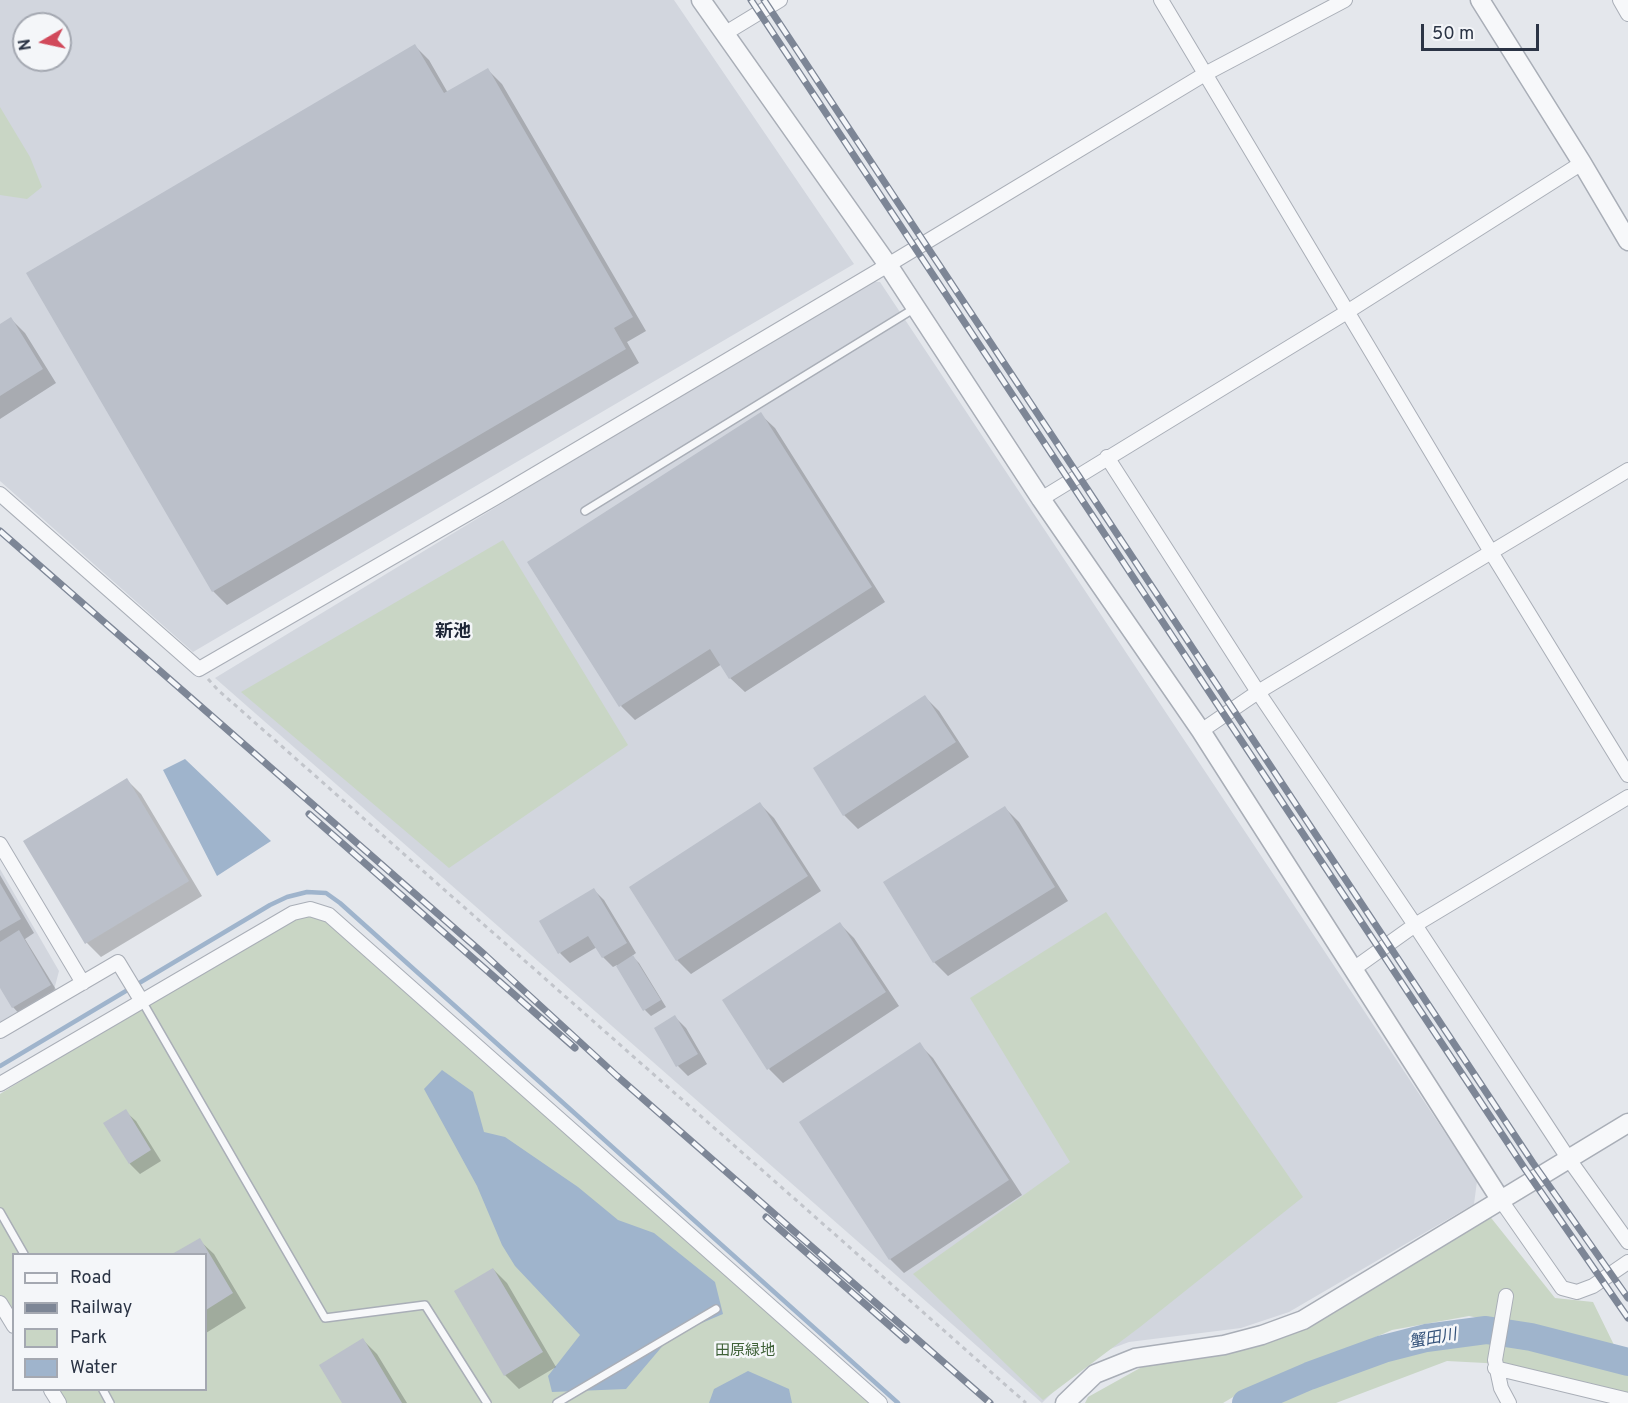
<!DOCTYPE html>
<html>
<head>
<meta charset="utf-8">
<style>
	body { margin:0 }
	#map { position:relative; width:1628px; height:1403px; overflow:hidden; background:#e4e7ec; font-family:Overpass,sans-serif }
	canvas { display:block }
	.legend { position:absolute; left:12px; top:1253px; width:195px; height:138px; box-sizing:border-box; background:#f4f6f9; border:2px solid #a4a8b1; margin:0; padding:8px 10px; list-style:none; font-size:18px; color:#2b3445 }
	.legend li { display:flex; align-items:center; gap:12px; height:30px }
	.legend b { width:30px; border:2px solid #a4a8b1 }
	.north { position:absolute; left:12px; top:12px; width:60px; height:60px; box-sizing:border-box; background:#f4f6f9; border:2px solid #a4a8b1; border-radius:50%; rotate:261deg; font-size:16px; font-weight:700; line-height:24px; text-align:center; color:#2b3445 }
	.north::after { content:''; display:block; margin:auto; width:21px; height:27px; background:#d1495b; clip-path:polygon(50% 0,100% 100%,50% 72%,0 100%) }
	.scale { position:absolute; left:1421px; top:24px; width:118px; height:27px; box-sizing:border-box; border:3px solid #2b3445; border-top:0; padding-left:8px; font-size:18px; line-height:21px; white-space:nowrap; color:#2b3445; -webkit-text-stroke:4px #f4f6f9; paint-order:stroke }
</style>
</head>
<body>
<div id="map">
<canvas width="1628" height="1403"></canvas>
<ul class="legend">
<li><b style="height:8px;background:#f7f8fa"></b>Road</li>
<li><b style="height:8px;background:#7d8696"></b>Railway</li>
<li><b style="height:16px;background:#c9d6c5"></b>Park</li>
<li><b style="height:16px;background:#9fb4cc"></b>Water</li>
</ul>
<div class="north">N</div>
<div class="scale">50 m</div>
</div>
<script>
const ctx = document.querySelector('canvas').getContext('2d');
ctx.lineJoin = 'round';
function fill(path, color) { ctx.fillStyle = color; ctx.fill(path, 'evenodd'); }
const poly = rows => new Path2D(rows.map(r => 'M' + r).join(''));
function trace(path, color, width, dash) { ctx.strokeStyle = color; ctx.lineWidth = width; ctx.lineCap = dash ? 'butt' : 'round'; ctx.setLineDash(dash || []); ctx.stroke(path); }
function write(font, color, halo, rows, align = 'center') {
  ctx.font = font + ' Overpass,"Noto Sans JP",sans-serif'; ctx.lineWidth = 5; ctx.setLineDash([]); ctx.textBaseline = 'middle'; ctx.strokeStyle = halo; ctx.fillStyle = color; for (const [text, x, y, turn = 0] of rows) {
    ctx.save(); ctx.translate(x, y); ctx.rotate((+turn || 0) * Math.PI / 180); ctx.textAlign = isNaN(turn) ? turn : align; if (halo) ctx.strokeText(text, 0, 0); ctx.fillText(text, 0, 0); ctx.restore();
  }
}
const built = poly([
	[0,0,674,0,854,264,193,652,0,481],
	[24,24,60,24,60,60,24,60],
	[868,281,880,282,1477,1181,1474,1204,1289,1312,1241,1328,1129,1342,1094,1355,1070,1375,1042,1403,215,678],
	[0,869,59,971,54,990,0,1022]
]);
const green = poly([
	[0,107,30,157,42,187,27,199,0,195],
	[503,540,628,745,449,868,241,692],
	[317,911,880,1403,55,1403,47,1390,206,1390,206,1254,14,1254,13,1334,0,1312,0,1094,293,913],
	[1106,912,1303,1197,1140,1327,1043,1400,913,1274,1070,1162,970,998],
	[1484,1209,1555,1298,1593,1302,1615,1347,1469,1316,1392,1330,1341,1352,1245,1390,1223,1403,1085,1403,1088,1397,1167,1353,1290,1325],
	[1458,1340,1498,1341,1628,1372,1628,1396,1504,1364,1447,1361,1336,1403,1272,1403,1388,1356]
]);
const water = poly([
	[185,759,271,841,217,876,163,770],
	[442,1070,473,1092,484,1132,505,1137,578,1187,618,1220,654,1233,715,1282,723,1314,671,1336,626,1389,552,1392,548,1376,580,1335,515,1266,502,1245,477,1186,424,1089],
	[748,1371,789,1389,792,1403,709,1403,714,1389]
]);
const shadow = poly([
	[415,46,429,60,448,93,488,70,502,84,646,331,627,342,639,363,227,605,213,591],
	[11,319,25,333,56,383,0,419,0,326],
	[760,414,775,428,885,602,745,692,730,678,722,664,635,720,621,706],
	[925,697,939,711,969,757,858,829,844,815],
	[127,780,141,794,202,896,101,957,87,943,25,841],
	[760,804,774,818,821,891,691,974,677,960],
	[1005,808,1019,822,1068,901,948,976,934,962],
	[0,875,34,933,25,939,60,996,23,1018,13,1007,0,985],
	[594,890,604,900,636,953,632,956,639,963,666,1007,651,1016,645,1010,617,965,613,967,603,957,597,947,570,963,560,953],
	[840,924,854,938,899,1006,783,1083,769,1069],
	[675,1017,686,1028,707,1064,688,1076,678,1066],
	[919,1044,933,1058,1022,1195,904,1273,890,1259],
	[125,1111,136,1121,161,1161,140,1174,130,1164],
	[199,1240,214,1254,246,1308,206,1333,206,1254,175,1254],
	[493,1269,507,1283,556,1367,519,1389,505,1375],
	[363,1340,377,1354,407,1403,344,1403]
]);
const stream = poly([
	[0,1066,270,905,287,897,307,892,326,893,340,903,898,1403]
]);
const river = poly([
	[1246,1403,1309,1376,1383,1349,1426,1338,1486,1330,1531,1337,1628,1362]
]);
const building = poly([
	[415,44,444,93,488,68,633,317,614,328,626,349,212,592,26,273],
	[11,317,43,369,0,396,0,324],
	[761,412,872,587,729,679,710,649,619,707,527,562],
	[925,695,956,742,843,816,813,768],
	[127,778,189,881,85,944,23,841],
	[760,802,808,876,676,961,629,887],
	[1005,806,1055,887,933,963,883,882],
	[0,883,21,919,0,931],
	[594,888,627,943,602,958,588,936,558,954,539,921],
	[840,922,886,992,767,1070,722,1000],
	[19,930,51,985,12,1008,0,988,0,942],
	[633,955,661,1000,643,1011,616,966],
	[675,1015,698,1054,676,1067,654,1028],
	[920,1042,1009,1180,889,1260,799,1122],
	[126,1109,151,1150,129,1164,103,1123],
	[200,1238,233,1293,206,1310,206,1254,172,1254],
	[493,1268,543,1352,504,1376,454,1291],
	[363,1338,402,1403,342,1403,319,1365]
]);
const path = poly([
	[208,679,218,690,1026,1403]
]);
const service = poly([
	[585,511,915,308],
	[142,1001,325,1318,425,1305,487,1403],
	[0,1212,24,1254],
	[103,1390,110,1403],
	[557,1403,716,1309]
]);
const minor = poly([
	[1161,0,1491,552,1628,775],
	[1620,0,1628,14],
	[724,34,780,0],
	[1107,457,1258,692,1415,925,1568,1158,1628,1242],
	[0,494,199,669,495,498,888,265,1205,74,1345,0],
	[1041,499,1347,312,1582,163],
	[1201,731,1258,692,1628,470],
	[0,844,83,983],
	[1352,970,1415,925,1628,797],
	[0,1031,118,962,141,1000],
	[0,1084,293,913,310,909,329,915,880,1403],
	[1500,1199,1562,1288,1577,1292,1593,1286,1628,1262],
	[1506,1296,1495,1360,1501,1388,1509,1403],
	[0,1303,14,1326],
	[1495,1368,1628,1400],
	[51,1390,59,1403]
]);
const tertiary = poly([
	[701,0,888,265,1041,499,1201,731,1500,1199],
	[1480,0,1582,163,1628,241],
	[1065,1403,1095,1374,1135,1358,1224,1345,1262,1335,1303,1320,1628,1123]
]);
const rail = poly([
	[751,0,1374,941,1525,1169,1628,1318],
	[764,0,1533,1163,1628,1298],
	[0,531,485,955,617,1076,990,1403],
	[309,814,575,1048],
	[766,1217,906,1340]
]);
const parkNames = [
	["田原緑地",745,1352]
];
const waterNames = [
	["蟹田川",1433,1340,-10]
];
const quarterNames = [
	["新池",453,633]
];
fill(built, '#d2d6de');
fill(green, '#c9d6c5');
fill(water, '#9fb4cc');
fill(shadow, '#0003');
trace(stream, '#9fb4cc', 4.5);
trace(river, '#9fb4cc', 28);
fill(building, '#bbc0ca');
trace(service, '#a9aeb7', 10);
trace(minor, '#a9aeb7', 16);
trace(tertiary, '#a9aeb7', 21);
trace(path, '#c2c5cb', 3, [4.5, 4.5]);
trace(service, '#f7f8fa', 7);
trace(minor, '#f7f8fa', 14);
trace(tertiary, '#f7f8fa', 18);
trace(rail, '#7d8696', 7);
trace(rail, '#f4f6f9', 4.5, [14]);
write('15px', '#3f6138', '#f4f6f9', parkNames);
write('italic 16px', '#34527a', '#f4f6f9', waterNames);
write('bold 18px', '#1d2536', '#f4f6f9', quarterNames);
</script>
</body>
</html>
